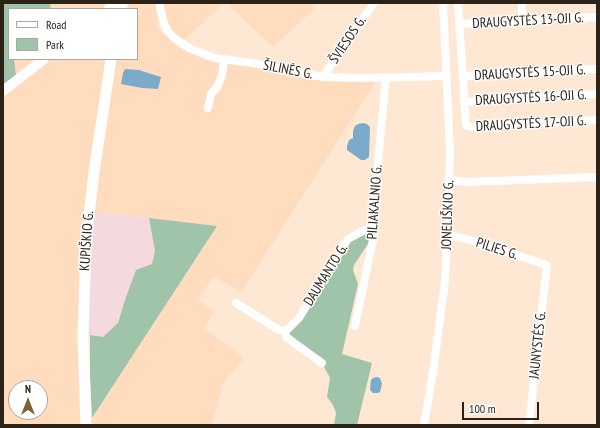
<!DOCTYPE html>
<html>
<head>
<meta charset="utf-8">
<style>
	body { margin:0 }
	#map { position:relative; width:600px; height:428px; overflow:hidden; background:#fee7d3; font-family:"PT Sans Narrow",sans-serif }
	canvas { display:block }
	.frame { position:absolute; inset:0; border:4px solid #2c2218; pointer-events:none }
	.legend { position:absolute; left:8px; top:8px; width:130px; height:52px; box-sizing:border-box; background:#fff; border:1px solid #aba7a3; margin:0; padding:5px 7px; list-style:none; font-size:12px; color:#2c2218 }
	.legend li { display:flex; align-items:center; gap:8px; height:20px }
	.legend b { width:20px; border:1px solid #aba7a3 }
	.north { position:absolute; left:8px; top:380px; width:40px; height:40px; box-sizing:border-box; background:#fff; border:1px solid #aba7a3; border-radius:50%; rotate:0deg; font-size:11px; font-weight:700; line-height:16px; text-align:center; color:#2c2218 }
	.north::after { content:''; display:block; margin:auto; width:14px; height:18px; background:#7c6234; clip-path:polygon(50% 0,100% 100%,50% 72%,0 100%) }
	.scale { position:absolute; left:462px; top:402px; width:77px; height:18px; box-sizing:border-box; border:2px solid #2c2218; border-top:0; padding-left:5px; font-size:12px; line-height:14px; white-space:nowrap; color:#2c2218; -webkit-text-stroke:3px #fff; paint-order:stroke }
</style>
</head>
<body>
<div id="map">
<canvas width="600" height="428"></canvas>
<div class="frame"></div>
<ul class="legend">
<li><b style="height:5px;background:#fff"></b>Road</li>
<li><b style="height:11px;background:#a0c4a9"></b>Park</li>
</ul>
<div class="north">N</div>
<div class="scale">100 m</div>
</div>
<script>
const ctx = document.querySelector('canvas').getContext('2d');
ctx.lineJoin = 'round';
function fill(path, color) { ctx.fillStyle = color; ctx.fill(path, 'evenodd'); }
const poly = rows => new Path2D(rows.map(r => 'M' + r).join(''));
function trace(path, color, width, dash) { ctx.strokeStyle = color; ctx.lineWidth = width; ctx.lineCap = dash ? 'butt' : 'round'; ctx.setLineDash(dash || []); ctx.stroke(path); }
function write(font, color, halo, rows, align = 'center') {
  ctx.font = font + ' "PT Sans Narrow",sans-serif'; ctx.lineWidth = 3; ctx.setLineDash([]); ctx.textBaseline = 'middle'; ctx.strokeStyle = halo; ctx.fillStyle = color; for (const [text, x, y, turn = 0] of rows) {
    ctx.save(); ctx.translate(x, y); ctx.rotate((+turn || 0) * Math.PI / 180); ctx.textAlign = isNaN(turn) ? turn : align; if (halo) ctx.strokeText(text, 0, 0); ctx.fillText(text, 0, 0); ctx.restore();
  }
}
const commercial = poly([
	[93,211,149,218,155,251,152,264,126,297,118,323,103,337,87,335]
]);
const built = poly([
	[51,3,110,3,106,9,50,9],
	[125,3,156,3,158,29,170,38,230,63,281,73,378,78,241,292,213,276,198,300,214,311,204,328,244,358,223,383,212,425,90,425,90,422,217,226,93,211,115,59,137,59,137,9,123,9],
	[162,3,224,3,183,41,176,35,165,19],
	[227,3,309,3,315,8,273,47],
	[14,59,39,59,16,75],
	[49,59,107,59,92,153,82,425,3,425,3,96],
	[16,388,40,388,40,412,16,412]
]);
const green = poly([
	[3,3,51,3,50,9,9,9,9,59,14,59,16,75,3,85],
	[149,218,217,226,92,418,90,376,90,335,103,337,118,323,126,297,136,270,152,264,155,251],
	[372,226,374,235,354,265,353,270,358,284,342,354,372,363,357,425,334,425,336,413,333,405,327,397,330,378,322,363,286,331,348,239]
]);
const water = poly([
	[125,69,139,70,161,77,158,89,142,88,121,84,123,73],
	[363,123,367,124,370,127,369,157,365,160,361,160,347,150,347,146,349,140,353,138,353,131,355,126,358,124],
	[377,377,380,378,382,384,380,392,378,393,373,393,370,390,371,380,373,378]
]);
const minor = poly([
	[159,3,164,23,168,32,178,41,191,49,214,58,253,63,288,71,323,77,361,78,447,76],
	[458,3,466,125,470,127,597,120],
	[522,3,522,21],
	[460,24,597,17],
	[463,76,597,69],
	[323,77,374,3],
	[464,102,597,94],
	[208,108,211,94,218,86,222,75,224,60],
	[450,180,467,182,597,177],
	[447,235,467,239,547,265,529,425],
	[236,303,279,330,286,331,286,337,322,363],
	[355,326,374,235,372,226,386,77],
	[286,331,299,318,348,239,372,226],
	[424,425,433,372,445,281,447,235,450,152,443,3]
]);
const major = poly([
	[3,91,44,59]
]);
const highway = poly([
	[109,9,113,3],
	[121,9,123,3],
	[86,425,83,336,86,242,94,172,111,59]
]);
const streetNames = [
	["DRAUGYSTĖS 13-OJI G.",528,21,-3],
	["ŠVIESOS G.",348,40,-56],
	["ŠILINĖS G.",288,70,11],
	["DRAUGYSTĖS 15-OJI G.",530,73,-3],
	["DRAUGYSTĖS 16-OJI G.",531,98,-3],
	["DRAUGYSTĖS 17-OJI G.",531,124,-3],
	["PILIAKALNIO G.",375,202,-86],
	["JONELIŠKIO G.",448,215,-88],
	["KUPIŠKIO G.",87,241,-86],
	["PILIES G.",497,249,18],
	["DAUMANTO G.",326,275,-58],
	["JAUNYSTĖS G.",538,345,-84]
];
fill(commercial, '#f4dade');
fill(built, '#ffdcbe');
fill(green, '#a0c4a9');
fill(water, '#7caacb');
trace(minor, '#fff', 8);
trace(major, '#fff', 10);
trace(highway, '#fff', 11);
write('14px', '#2c2218', '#fff', streetNames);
</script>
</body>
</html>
